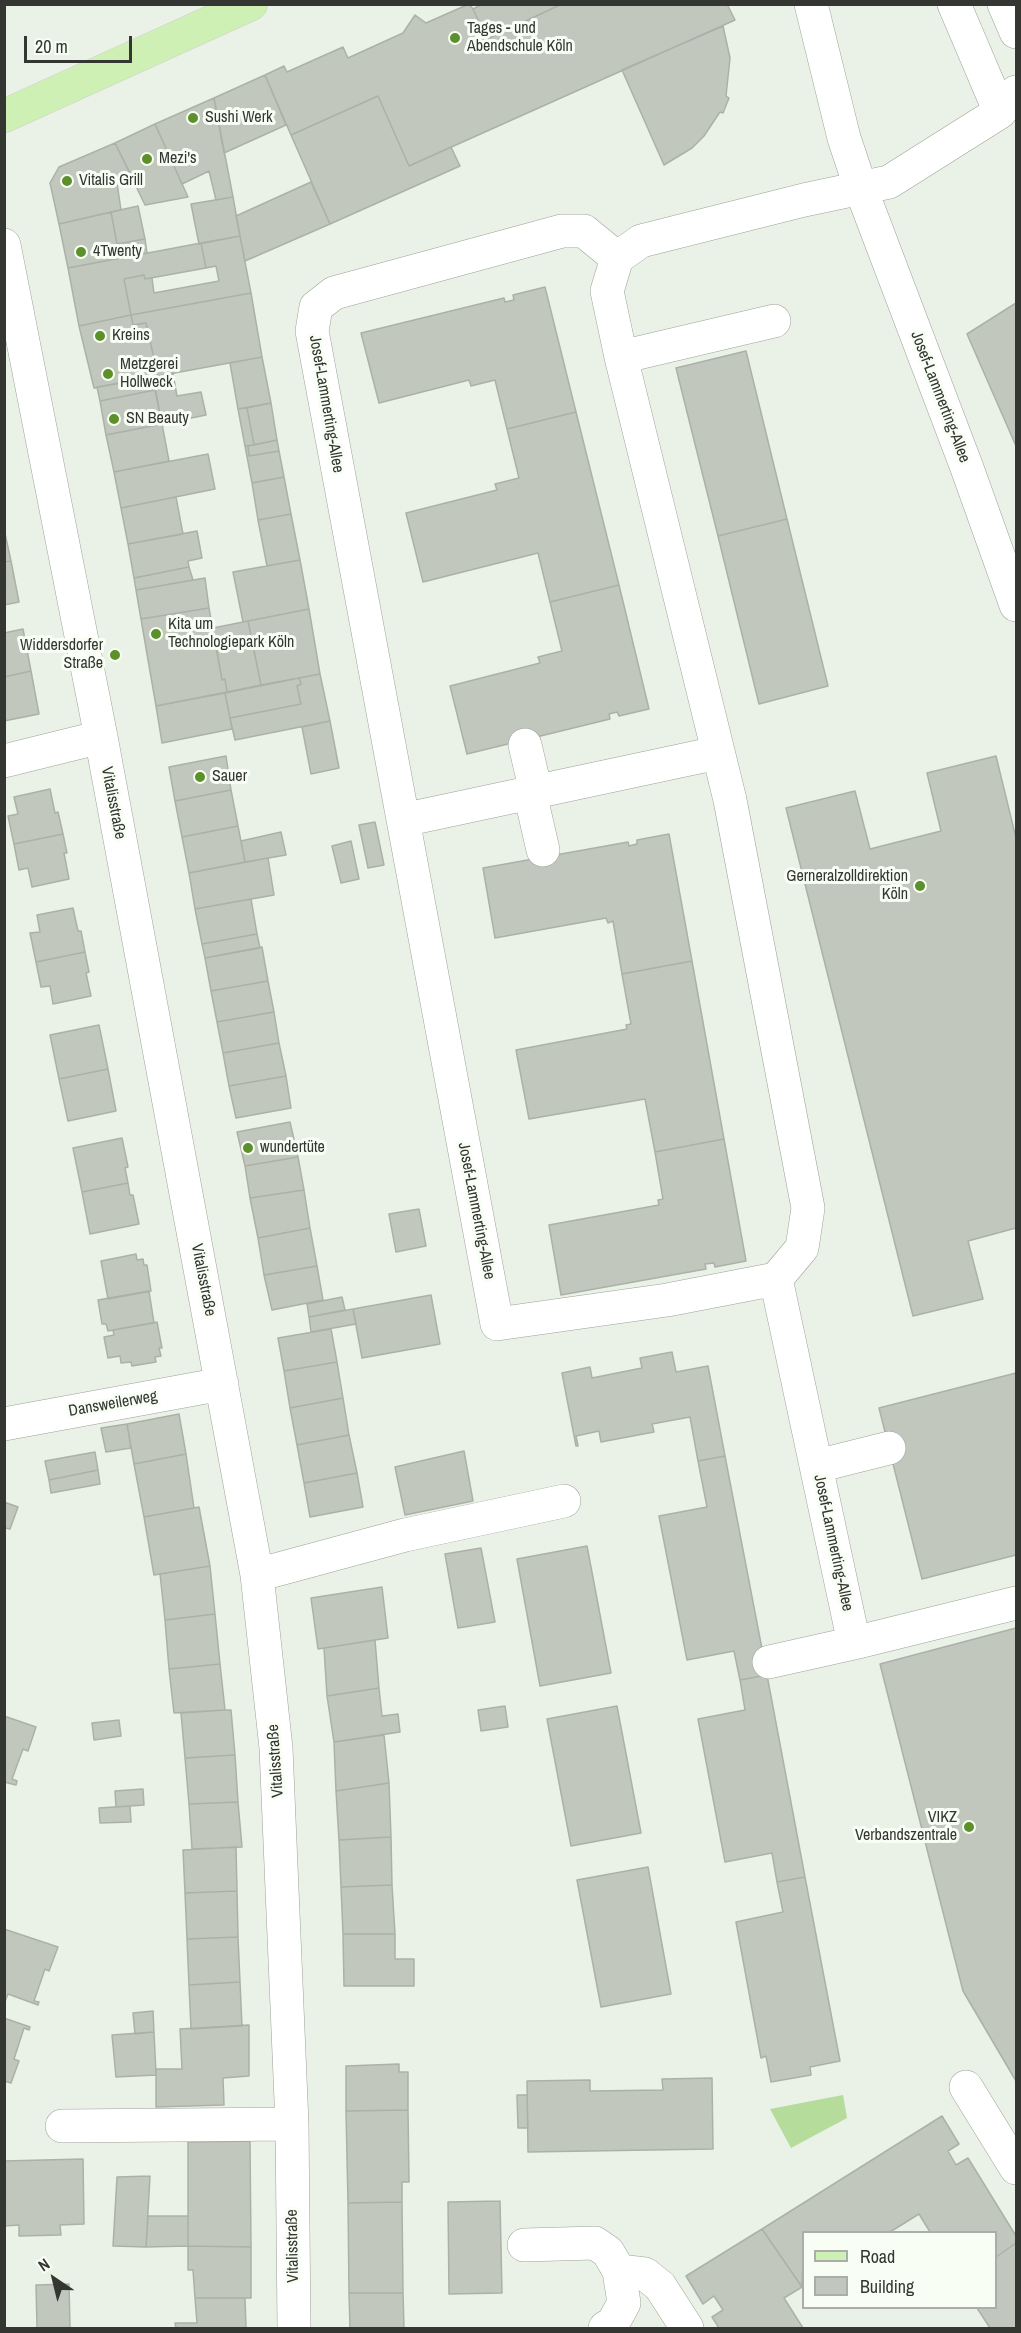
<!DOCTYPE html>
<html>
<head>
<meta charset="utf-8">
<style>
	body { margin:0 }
	#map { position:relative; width:1021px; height:2333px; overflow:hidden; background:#eaf1e6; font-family:"Archivo Narrow",sans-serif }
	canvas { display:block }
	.frame { position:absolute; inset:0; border:6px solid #343632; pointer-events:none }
	.legend { position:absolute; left:802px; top:2231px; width:195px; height:78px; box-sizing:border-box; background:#f8fef4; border:2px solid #aaaea6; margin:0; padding:8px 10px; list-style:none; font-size:18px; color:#343632 }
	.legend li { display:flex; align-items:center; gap:12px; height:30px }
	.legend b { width:30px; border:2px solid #aaaea6 }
	.north { position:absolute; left:24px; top:2249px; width:60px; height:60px; -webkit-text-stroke:4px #f8fef4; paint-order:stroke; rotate:325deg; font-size:16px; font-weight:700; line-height:24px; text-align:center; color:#343632 }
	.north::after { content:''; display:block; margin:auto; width:21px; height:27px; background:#343632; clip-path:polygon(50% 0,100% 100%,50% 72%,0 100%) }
	.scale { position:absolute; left:24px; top:36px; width:108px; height:27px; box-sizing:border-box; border:3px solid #343632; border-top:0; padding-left:8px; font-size:18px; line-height:21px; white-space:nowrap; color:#343632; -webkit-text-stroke:4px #f8fef4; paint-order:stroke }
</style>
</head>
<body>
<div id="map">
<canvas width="1021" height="2333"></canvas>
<div class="frame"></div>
<ul class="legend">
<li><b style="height:8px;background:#cef0b5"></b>Road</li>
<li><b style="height:16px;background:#c1c7bd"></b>Building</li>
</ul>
<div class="north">N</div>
<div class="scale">20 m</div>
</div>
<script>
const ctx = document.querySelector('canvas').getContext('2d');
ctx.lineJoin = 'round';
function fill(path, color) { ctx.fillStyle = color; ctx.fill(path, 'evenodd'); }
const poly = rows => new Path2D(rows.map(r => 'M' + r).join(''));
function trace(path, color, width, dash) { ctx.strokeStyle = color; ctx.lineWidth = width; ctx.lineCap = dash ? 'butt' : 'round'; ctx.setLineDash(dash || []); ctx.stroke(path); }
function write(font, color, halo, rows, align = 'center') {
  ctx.font = font + ' "Archivo Narrow",sans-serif'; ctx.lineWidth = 6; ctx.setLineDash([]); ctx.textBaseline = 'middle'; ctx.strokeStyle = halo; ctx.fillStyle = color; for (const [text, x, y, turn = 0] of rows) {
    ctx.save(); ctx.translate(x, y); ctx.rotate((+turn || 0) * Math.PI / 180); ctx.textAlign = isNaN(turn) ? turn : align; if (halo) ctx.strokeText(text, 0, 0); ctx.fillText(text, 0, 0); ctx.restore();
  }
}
const green = poly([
	[843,2095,847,2118,791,2148,770,2109]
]);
const building = poly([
	[469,4,473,9,487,39,562,4,727,4,735,20,409,166,378,96,291,135,265,75,284,66,287,72,343,47,348,58,403,33,415,15,426,23,469,4],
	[483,4,562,4,487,39,473,9,483,4],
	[723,26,730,58,726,96,729,98,723,113,720,112,704,136,692,148,664,165,622,70,723,26],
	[265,75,286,125,224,153,214,98,265,75],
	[378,96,409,166,451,147,460,166,330,224,291,135,378,96],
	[214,98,233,197,216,200,209,171,182,184,155,124,214,98],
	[155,124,188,197,145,205,115,143,155,124],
	[115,143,131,175,117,183,121,210,59,224,50,183,59,167,115,143],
	[311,182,330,224,245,261,236,216,311,182],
	[233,197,240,236,199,244,191,204,233,197],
	[138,206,145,239,117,244,111,212,138,206],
	[111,212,117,244,145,239,147,253,68,268,59,224,111,212],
	[240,236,251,293,131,315,124,279,144,275,145,279,152,278,154,293,219,281,216,266,206,268,201,243,240,236],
	[201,243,206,268,145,279,144,275,124,279,131,315,79,326,68,268,201,243],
	[545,287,576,412,507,429,495,380,471,386,469,380,379,403,361,333,504,298,505,302,514,300,513,295,545,287],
	[251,293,262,357,158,376,146,323,133,325,131,315,251,293],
	[1016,303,1016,446,967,334,1016,303],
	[131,315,133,325,146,323,158,376,94,388,79,326,131,315],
	[746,351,787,519,718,536,676,368,746,351],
	[262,357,271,403,238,409,230,363,262,357],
	[173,374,177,396,201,392,206,415,162,424,153,377,173,374],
	[153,377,155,390,100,401,97,387,153,377],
	[155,390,162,424,106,435,100,401,155,390],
	[271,403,277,440,254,445,247,408,271,403],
	[247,408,254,445,245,446,238,409,247,408],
	[576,412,619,585,550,602,538,553,423,582,406,513,497,490,495,484,519,478,507,429,576,412],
	[162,424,169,461,114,472,106,435,162,424],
	[277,440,279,451,249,456,248,446,277,440],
	[245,446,248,446,249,456,279,451,284,477,252,483,245,446],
	[208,454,215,489,121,508,114,472,208,454],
	[284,477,291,514,258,520,252,483,284,477],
	[176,497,183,534,128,544,121,508,176,497],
	[291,514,300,560,267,566,258,520,291,514],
	[787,519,828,686,759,704,718,536,787,519],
	[4,529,11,561,4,562,4,529],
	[197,531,202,558,188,561,189,567,134,578,128,544,197,531],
	[300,560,309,609,243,622,233,572,300,560],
	[11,561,19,602,4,605,4,562,11,561],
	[189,567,193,580,136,590,134,578,189,567],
	[205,578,209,608,141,619,136,590,205,578],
	[619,585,649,709,619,716,617,712,609,714,610,719,467,754,450,686,540,663,538,657,562,651,550,602,619,585],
	[209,608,222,680,225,679,227,692,156,706,141,619,209,608],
	[309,609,320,674,261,685,248,621,309,609],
	[248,621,261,685,227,692,225,679,222,680,213,628,248,621],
	[23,629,31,671,4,677,4,633,23,629],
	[31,671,39,714,4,721,4,677,31,671],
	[320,674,330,721,235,740,230,718,301,704,297,686,301,684,299,678,320,674],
	[299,678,301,684,297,686,301,704,230,718,225,693,299,678],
	[225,693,232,729,162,743,156,706,225,693],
	[330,721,339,768,311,774,302,727,330,721],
	[226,756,231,790,175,801,169,767,226,756],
	[996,756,1016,838,1016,1228,968,1241,983,1299,913,1316,786,808,855,791,870,849,941,831,927,773,996,756],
	[50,789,55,813,58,812,63,834,14,844,8,816,18,814,14,797,50,789],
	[231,790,238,826,182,837,175,801,231,790],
	[375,822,384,865,368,868,359,825,375,822],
	[238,826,245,862,189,873,182,837,238,826],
	[281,832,286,855,245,862,241,841,281,832],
	[63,834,67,853,64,853,69,879,32,887,28,868,19,870,14,844,63,834],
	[669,834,692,961,622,974,613,921,608,923,606,918,495,938,483,868,628,842,629,846,637,844,637,840,669,834],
	[351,841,359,879,341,883,332,846,351,841],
	[268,858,274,895,195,909,189,873,268,858],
	[251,899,257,934,202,944,195,909,251,899],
	[73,908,78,931,81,931,85,952,36,962,30,933,40,932,37,915,73,908],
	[257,934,260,948,205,958,202,944,257,934],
	[262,947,268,981,211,991,205,958,262,947],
	[85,952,89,972,86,973,91,996,53,1004,50,986,41,987,36,962,85,952],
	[692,961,724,1139,655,1152,645,1099,529,1119,516,1050,627,1029,626,1025,631,1024,622,974,692,961],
	[268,981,274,1012,217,1022,211,991,268,981],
	[274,1012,279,1043,223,1053,217,1022,274,1012],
	[99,1025,108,1069,59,1079,50,1035,99,1025],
	[279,1043,286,1076,229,1086,223,1053,279,1043],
	[108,1069,116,1111,68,1121,59,1079,108,1069],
	[286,1076,291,1108,236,1118,229,1086,286,1076],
	[290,1122,298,1157,245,1166,237,1132,290,1122],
	[122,1138,128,1167,125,1168,128,1183,82,1192,73,1148,122,1138],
	[724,1139,746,1261,715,1267,714,1263,705,1264,706,1269,561,1295,549,1225,659,1205,658,1200,663,1199,655,1152,724,1139],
	[298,1157,304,1190,250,1198,245,1166,298,1157],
	[128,1183,130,1195,133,1195,139,1224,90,1234,82,1192,128,1183],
	[304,1190,310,1228,258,1238,250,1198,304,1190],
	[419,1209,426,1246,396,1252,389,1214,419,1209],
	[310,1228,317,1266,264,1275,258,1238,310,1228],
	[136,1254,137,1260,143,1259,144,1265,147,1265,151,1291,108,1299,101,1261,136,1254],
	[317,1266,323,1300,272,1310,264,1275,317,1266],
	[149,1291,154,1323,108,1331,106,1324,102,1324,98,1300,149,1291],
	[431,1295,440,1344,362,1358,353,1309,431,1295],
	[342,1297,345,1310,309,1317,307,1304,342,1297],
	[353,1309,356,1324,311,1332,309,1317,353,1309],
	[157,1322,162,1348,159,1348,161,1356,155,1357,156,1362,132,1366,131,1362,121,1363,120,1356,108,1358,104,1337,114,1335,113,1330,157,1322],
	[331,1329,337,1362,284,1371,278,1338,331,1329],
	[672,1352,676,1372,708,1366,725,1456,698,1461,690,1417,652,1424,654,1432,601,1442,599,1431,576,1436,578,1446,576,1446,562,1373,590,1367,592,1378,642,1368,640,1358,672,1352],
	[337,1362,343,1398,290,1408,284,1371,337,1362],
	[1016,1373,1016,1555,922,1579,879,1408,1016,1373],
	[343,1398,349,1435,297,1445,290,1408,343,1398],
	[179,1414,186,1454,134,1464,127,1424,179,1414],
	[127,1424,131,1448,106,1452,101,1428,127,1424],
	[349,1435,357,1473,304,1483,297,1445,349,1435],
	[464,1451,473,1501,405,1515,395,1467,464,1451],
	[95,1452,98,1470,49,1480,45,1461,95,1452],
	[186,1454,194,1508,144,1517,134,1464,186,1454],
	[725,1456,767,1675,740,1680,734,1651,687,1660,659,1516,707,1507,698,1461,725,1456],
	[98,1470,100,1484,51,1493,49,1480,98,1470],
	[357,1473,363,1507,310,1517,304,1483,357,1473],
	[4,1502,18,1507,10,1529,5,1528,4,1530,4,1502],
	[199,1507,210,1566,154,1575,144,1517,199,1507],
	[587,1546,611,1673,540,1686,517,1559,587,1546],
	[481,1548,495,1622,458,1628,445,1554,481,1548],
	[210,1566,215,1614,165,1620,160,1574,210,1566],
	[382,1587,388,1638,318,1649,311,1598,382,1587],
	[215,1614,220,1664,169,1669,165,1620,215,1614],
	[1016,1628,1016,2081,963,1991,880,1664,1016,1628],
	[375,1640,379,1688,327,1696,324,1648,375,1640],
	[220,1664,225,1710,174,1713,169,1669,220,1664],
	[767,1675,805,1877,777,1882,772,1853,725,1862,698,1719,745,1710,740,1680,767,1675],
	[379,1688,382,1716,398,1714,400,1732,334,1742,327,1696,379,1688],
	[505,1706,508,1727,481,1731,478,1710,505,1706],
	[617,1706,641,1833,571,1846,547,1719,617,1706],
	[225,1710,231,1710,235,1755,185,1758,181,1713,225,1710],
	[4,1716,36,1727,28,1751,23,1749,12,1779,17,1781,16,1785,4,1782,4,1716],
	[119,1720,121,1736,94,1740,92,1723,119,1720],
	[384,1735,389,1783,336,1791,334,1742,384,1735],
	[235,1755,238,1802,189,1804,185,1758,235,1755],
	[389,1783,391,1837,339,1840,336,1791,389,1783],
	[143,1789,144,1805,116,1807,115,1791,143,1789],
	[238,1802,242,1847,192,1849,189,1804,238,1802],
	[130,1806,131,1822,100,1823,99,1808,130,1806],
	[391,1837,392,1885,341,1887,339,1840,391,1837],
	[236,1847,237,1891,185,1893,183,1850,236,1847],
	[648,1867,671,1994,601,2007,577,1880,648,1867],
	[805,1877,840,2061,810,2067,811,2075,771,2082,766,2056,761,2058,736,1922,783,1912,777,1882,805,1877],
	[392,1885,395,1934,343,1934,341,1887,392,1885],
	[237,1891,238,1937,187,1939,185,1893,237,1891],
	[4,1929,58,1947,49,1971,45,1969,34,2001,39,2002,38,2005,8,1994,4,2004,4,1929],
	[343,1934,395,1934,395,1959,414,1959,414,1986,344,1986,343,1934],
	[238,1937,240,1982,189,1985,187,1939,238,1937],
	[240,1982,242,2026,191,2029,189,1985,240,1982],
	[153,2011,154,2032,135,2034,133,2013,153,2011],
	[4,2018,30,2027,29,2030,24,2028,14,2059,19,2061,11,2083,4,2081,4,2018],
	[249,2025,249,2076,223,2078,224,2105,156,2107,156,2069,182,2069,180,2029,249,2025],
	[154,2032,156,2075,116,2077,112,2035,154,2032],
	[399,2064,399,2072,408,2072,408,2110,346,2111,346,2066,399,2064],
	[712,2078,713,2149,528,2152,527,2081,590,2080,590,2091,663,2090,662,2079,712,2078],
	[517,2095,527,2095,528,2128,518,2128,517,2095],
	[408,2110,409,2182,402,2182,402,2202,348,2203,346,2111,408,2110],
	[942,2116,959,2144,948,2151,956,2165,968,2158,1016,2236,1016,2243,996,2257,996,2232,930,2232,919,2214,890,2232,804,2232,802,2287,762,2229,942,2116],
	[250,2141,251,2247,188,2246,188,2142,250,2141],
	[83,2159,84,2224,60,2225,61,2235,19,2236,19,2225,4,2226,4,2161,83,2159],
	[150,2176,146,2247,113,2246,117,2177,150,2176],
	[500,2201,502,2293,449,2294,448,2202,500,2201],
	[402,2202,403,2293,349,2293,348,2203,402,2202],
	[148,2216,188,2216,188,2246,146,2247,148,2216],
	[762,2229,802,2287,784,2298,803,2328,719,2328,712,2317,723,2310,714,2296,703,2304,686,2276,762,2229],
	[1016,2243,1016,2328,990,2328,977,2308,996,2308,996,2257,1016,2243],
	[188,2246,251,2247,251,2298,195,2298,193,2270,188,2270,188,2246],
	[69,2284,70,2328,37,2328,36,2285,69,2284],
	[349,2293,403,2293,404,2328,350,2328,349,2293],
	[195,2298,245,2298,246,2328,176,2328,175,2323,197,2323,195,2298]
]);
const minor = poly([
	[811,4,844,138,861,189,967,468,1016,605],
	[954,4,1000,112],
	[1004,4,1016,32],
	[4,245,101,737,257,1575,276,1748,292,2124,294,2328],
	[617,258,584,231,562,231,334,293,316,307,312,331,497,1324,667,1300,776,1279,802,1248,808,1208,730,800,621,357,607,291,617,258,641,241,804,200,889,182,1000,112,1016,92],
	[621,357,774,321],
	[525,745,536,792],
	[4,761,101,737],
	[530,793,543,850],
	[403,820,717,753],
	[776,1279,854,1643,1016,1603],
	[4,1424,222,1384],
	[817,1466,889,1448],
	[257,1575,405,1535,564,1501],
	[769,1662,854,1643],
	[966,2087,1016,2168],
	[62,2126,292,2124],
	[524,2245,595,2243,608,2252,619,2271],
	[605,2328,613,2323,624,2303,619,2271,645,2274,660,2286,687,2328]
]);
const major = poly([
	[4,116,251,4]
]);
const markers = [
	[455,38,6,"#5b902b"],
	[193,118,6,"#5b902b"],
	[147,159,6,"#5b902b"],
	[67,181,6,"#5b902b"],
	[81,252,6,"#5b902b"],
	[100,336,6,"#5b902b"],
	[108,374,6,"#5b902b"],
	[114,419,6,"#5b902b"],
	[156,634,6,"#5b902b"],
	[115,655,6,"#5b902b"],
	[200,777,6,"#5b902b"],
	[920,886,6,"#5b902b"],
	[248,1148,6,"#5b902b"],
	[969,1827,6,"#5b902b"]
];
const poiNames = [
	["Tages - und",467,29],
	["Abendschule Köln",467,47],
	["Sushi Werk",205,118],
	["Mezi's",159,159],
	["Vitalis Grill",79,181],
	["4Twenty",93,252],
	["Kreins",112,336],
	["Metzgerei",120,365],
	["Hollweck",120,383],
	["SN Beauty",126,419],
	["Kita um",168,625],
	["Technologiepark Köln",168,643],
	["Widdersdorfer",103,646,"right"],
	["Straße",103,664,"right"],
	["Sauer",212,777],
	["Gerneralzolldirektion",908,877,"right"],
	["Köln",908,895,"right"],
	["wundertüte",260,1148],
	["VIKZ",957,1818,"right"],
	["Verbandszentrale",957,1836,"right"]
];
const streetNames = [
	["Josef-Lammerting-Allee",940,397,69],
	["Josef-Lammerting-Allee",326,404,80],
	["Vitalisstraße",113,803,79],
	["Josef-Lammerting-Allee",476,1211,79],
	["Vitalisstraße",203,1280,79],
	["Dansweilerweg",113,1404,-10],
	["Josef-Lammerting-Allee",833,1543,78],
	["Vitalisstraße",276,1761,-94],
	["Vitalisstraße",293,2246,-91]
];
fill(green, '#b5dc9b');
fill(building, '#c1c7bd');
trace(building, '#abb1a7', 1.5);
trace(minor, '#9ca298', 34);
trace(major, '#cecfce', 34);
trace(minor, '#fff', 33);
trace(major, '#cef0b5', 33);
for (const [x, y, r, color] of markers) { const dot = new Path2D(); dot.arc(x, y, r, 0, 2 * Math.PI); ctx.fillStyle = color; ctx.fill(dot); trace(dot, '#f8fef4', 2); }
write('16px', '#343632', '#f8fef4', poiNames, 'left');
write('16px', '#343632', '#f8fef4', streetNames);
</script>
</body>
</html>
